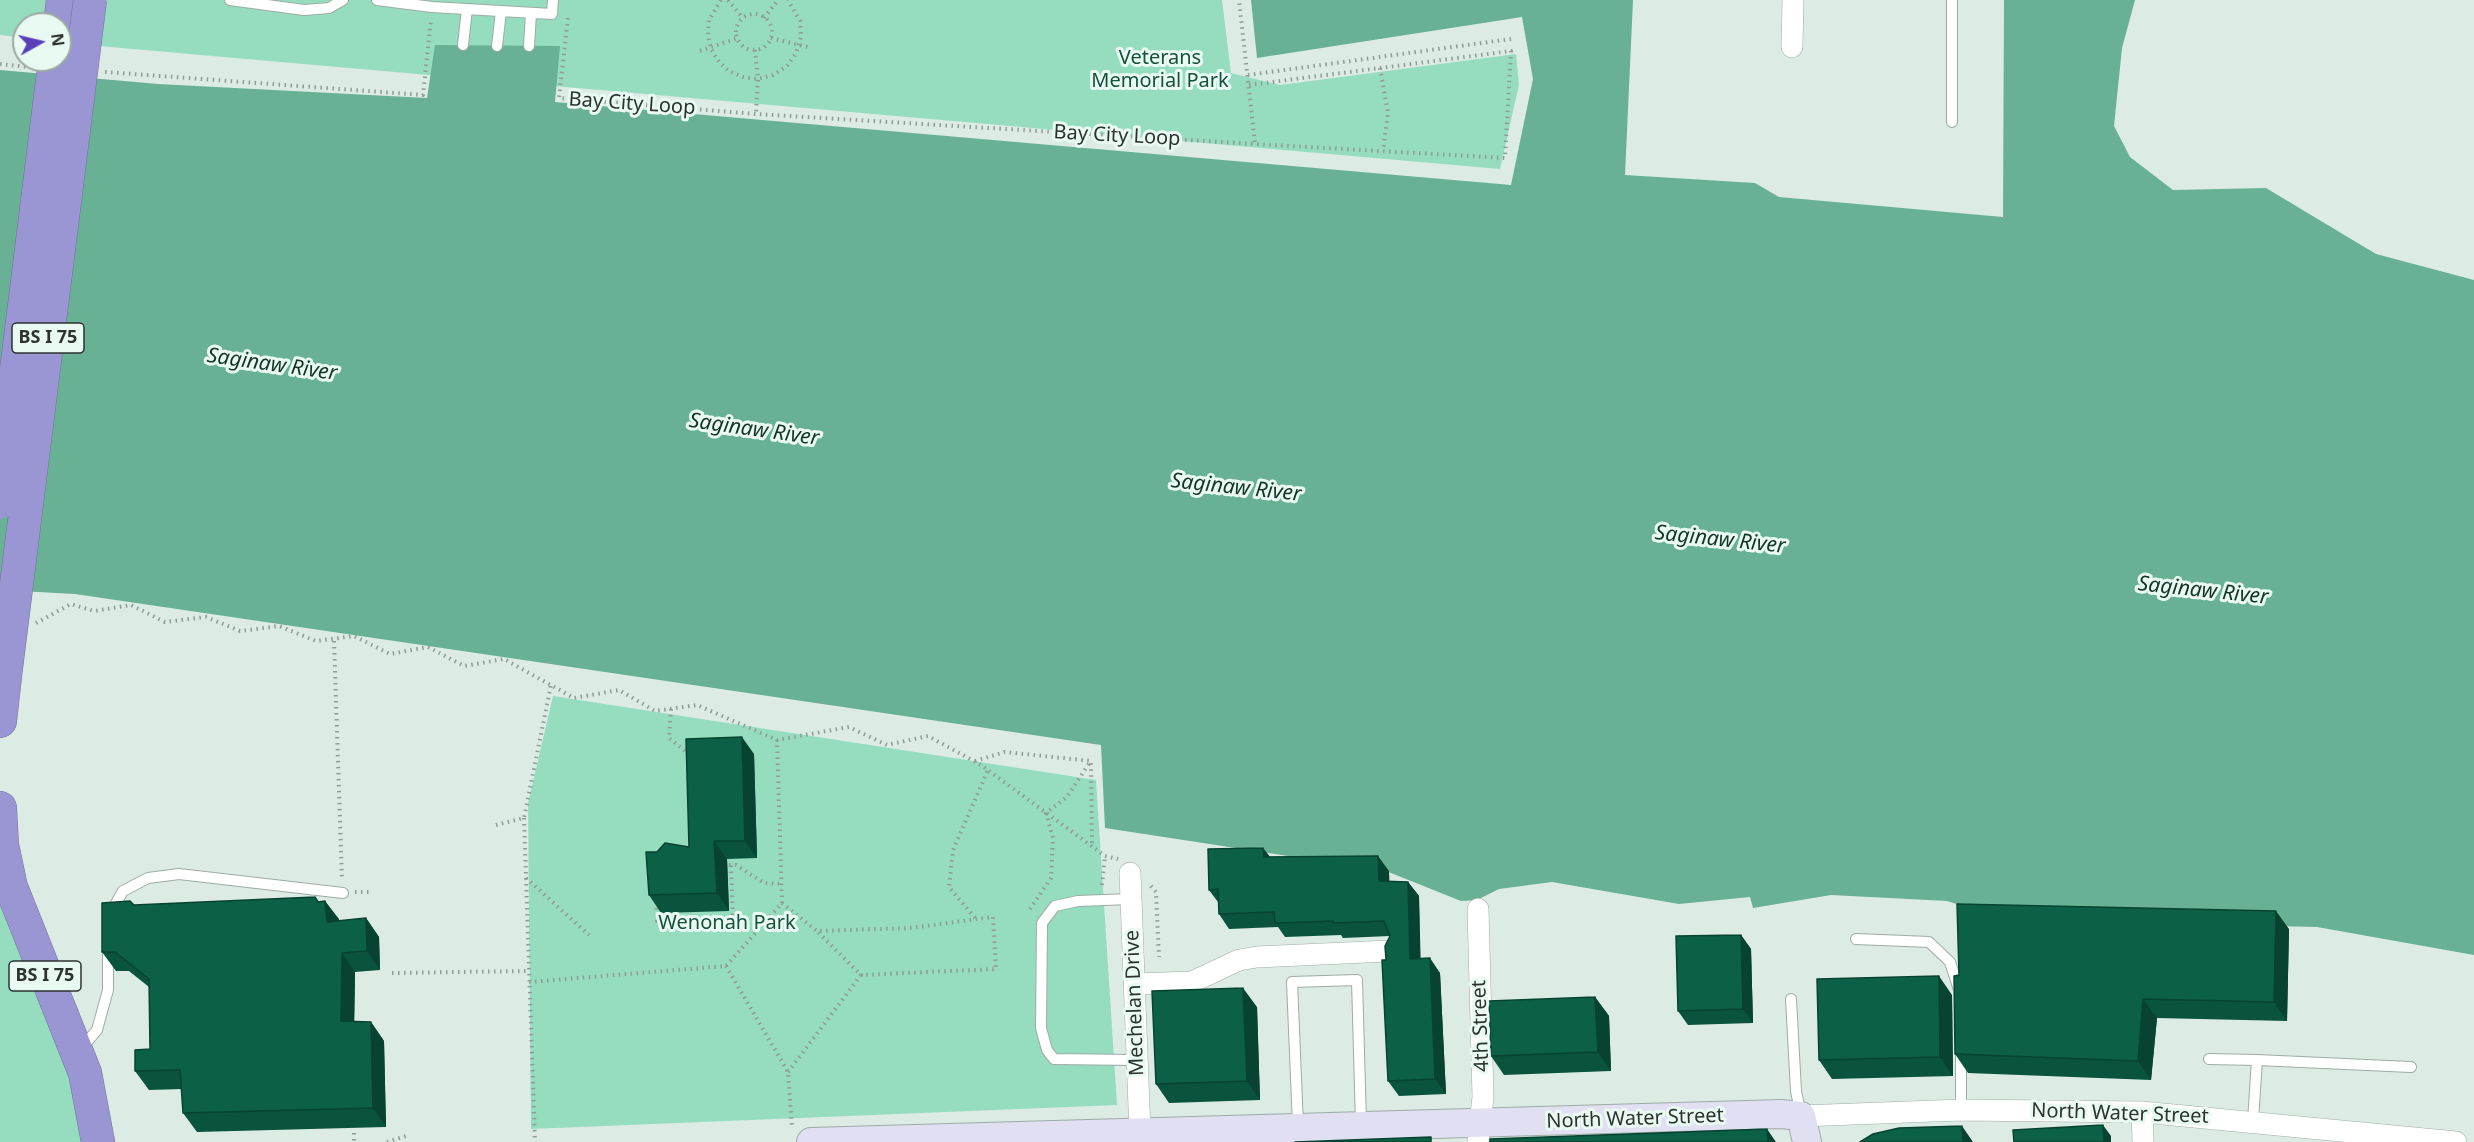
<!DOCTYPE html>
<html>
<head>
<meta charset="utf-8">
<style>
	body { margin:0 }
	#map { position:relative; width:2474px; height:1142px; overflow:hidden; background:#dcece5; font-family:"Noto Sans",sans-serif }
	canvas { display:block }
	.north { position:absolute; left:12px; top:12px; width:60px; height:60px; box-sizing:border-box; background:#e9faf2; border:2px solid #9daaa4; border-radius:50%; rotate:82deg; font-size:16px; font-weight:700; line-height:24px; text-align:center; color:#2c3330 }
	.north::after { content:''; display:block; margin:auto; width:21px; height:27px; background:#5a40b8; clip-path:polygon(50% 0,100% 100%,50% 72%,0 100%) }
</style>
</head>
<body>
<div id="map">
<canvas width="2474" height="1142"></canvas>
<div class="north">N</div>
</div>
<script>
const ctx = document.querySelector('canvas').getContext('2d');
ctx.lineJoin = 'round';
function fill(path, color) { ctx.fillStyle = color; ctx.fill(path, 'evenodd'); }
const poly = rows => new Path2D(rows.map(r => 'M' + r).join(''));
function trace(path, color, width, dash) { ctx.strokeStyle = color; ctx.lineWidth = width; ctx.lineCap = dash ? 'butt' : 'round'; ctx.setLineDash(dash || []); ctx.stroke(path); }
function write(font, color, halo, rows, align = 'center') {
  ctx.font = font + ' "Noto Sans",sans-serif'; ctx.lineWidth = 6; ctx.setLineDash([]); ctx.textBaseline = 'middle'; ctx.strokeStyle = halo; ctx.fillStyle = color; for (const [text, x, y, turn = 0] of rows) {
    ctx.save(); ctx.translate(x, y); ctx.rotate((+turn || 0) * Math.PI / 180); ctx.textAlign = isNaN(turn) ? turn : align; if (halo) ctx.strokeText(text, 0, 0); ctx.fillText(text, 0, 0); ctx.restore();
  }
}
const green = poly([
	[0,0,1222,0,1231,73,1280,85,1516,54,1519,85,1500,169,121,48,60,42,60,24,24,24,24,38,0,35],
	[553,696,1096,780,1117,1105,531,1129,528,803],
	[0,895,85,1114,91,1142,0,1142]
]);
const water = poly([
	[1251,0,1633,0,1625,175,1755,183,1779,197,2003,217,2004,0,2135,0,2122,48,2114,126,2130,157,2173,190,2266,188,2376,254,2474,280,2474,955,2317,927,2008,920,1947,901,1831,895,1753,908,1750,897,1679,904,1552,882,1499,889,1477,900,1461,901,1386,871,1105,828,1101,745,75,594,0,590,0,70,158,84,427,98,435,45,560,46,555,102,1511,185,1533,79,1522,17,1257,58]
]);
const path = poly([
	[721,0,709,20,708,35,711,49,719,62,729,71,743,77,758,79,773,75,787,66,796,53,801,37,800,21,788,0],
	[728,0,743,18],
	'736 32a18 18 0 1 1 36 0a18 18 0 1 1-36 0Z',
	[568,18,559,98,756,114,1255,144,1239,0],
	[764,18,778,0],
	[771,38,808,47],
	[755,50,758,79,756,114],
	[700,51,738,38],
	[0,64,28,67],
	[1380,68,1388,113,1383,151],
	[105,72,423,95,431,19],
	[1248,75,1511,39],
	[1249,85,1511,51,1505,158,1255,144],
	[36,623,71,604,94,611,131,605,165,622,206,617,240,631,279,626,316,641,354,636,390,654,428,647,464,666,504,659,574,698,619,690,655,711,697,705,777,740,849,727,887,745,928,736,981,765,1105,856,1118,859],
	[334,641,342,880],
	[671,709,669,738,688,753],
	[975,761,1005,752,1091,761,1092,846],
	[524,818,535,1142],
	[496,825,524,818,551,685],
	[723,865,736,865,764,883,782,884],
	[526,878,589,935],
	[1102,885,1105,856],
	[1151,886,1156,892,1159,957],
	[355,892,373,892],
	[656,902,657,921,733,922,731,864],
	[782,903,817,931,910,928,993,917,996,969,861,975],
	[1030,909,1051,878,1053,838,1046,813,1067,797,1090,762],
	[975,918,949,887,953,850,988,770],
	[726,966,788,1072,792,1128],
	[392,973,529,971],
	[529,982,726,966,782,903,777,740],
	[788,1072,861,975,818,932],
	[354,1133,354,1142],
	[387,1142,409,1135]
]);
const lane = poly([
	[230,0,304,10,329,8,343,0],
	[377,0,432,7,552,14,553,0],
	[1952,0,1952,122],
	[463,45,467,9],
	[497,46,501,11],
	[529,46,531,13],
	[1131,899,1078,901,1055,906,1042,923,1041,1028,1047,1050,1054,1059,1137,1060],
	[111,912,123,891,148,878,179,874,343,893],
	[1856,939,1929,942,1950,962,1958,987],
	[1791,999,1796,1091,1801,1115],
	[81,1049,97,1030,108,990,108,948],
	[2209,1059,2257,1060,2253,1121],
	[2257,1060,2411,1067],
	[1961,1110,1961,1047],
	[1298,1126,1292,982,1357,980,1361,1124]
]);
const street = poly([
	[1792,47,1793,0],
	[1130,873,1140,1133],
	[1478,909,1483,1097,1478,1142],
	[1135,984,1192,982,1239,960,1257,957,1388,951],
	[2142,1112,2143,1142],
	[1801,1116,1961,1110,2142,1112,2456,1142]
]);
const secondary = poly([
	[811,1142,1781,1114,1801,1116,1807,1142]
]);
const highway = poly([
	[60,24,63,0],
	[0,721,5,676],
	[0,808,2,845,11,887,85,1073,98,1142]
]);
const highwayBridge = poly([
	[0,502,55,60],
	[5,676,90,0]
]);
const wall = poly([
	[754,754,757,858,727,859,729,911,661,913,649,895,689,847],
	[1263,848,1270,857,1389,871,1389,882,1408,882,1419,896,1420,959,1440,973,1446,1094,1399,1096,1388,1081,1386,960,1390,936,1343,938,1341,935,1285,937,1278,927,1229,929,1219,914,1218,902,1209,890],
	[325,901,339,921,366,918,379,937,380,970,355,972,354,1022,371,1022,384,1041,386,1127,197,1132,183,1113,182,1089,149,1090,135,1071,150,1049,149,987,129,971,116,971,102,952],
	[2289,929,2287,1021,2157,1018,2151,1080,1968,1073,1955,1054,1959,975],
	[1741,935,1751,949,1753,1023,1688,1025,1678,1011],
	[1952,995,1953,1076,1832,1079,1819,1060],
	[1595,997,1609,1016,1611,1071,1504,1075,1491,1056],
	[1257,1007,1260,1100,1169,1103,1156,1084]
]);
const shadedWall = poly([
	[742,737,754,754,757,858,745,841],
	[714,841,727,859,729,911,717,893],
	[1263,848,1274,862,1264,857],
	[1378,856,1389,871,1390,896,1379,881],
	[1408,882,1419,896,1421,974,1410,959],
	[325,901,339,919,340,941,327,922],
	[2276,911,2289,929,2287,1021,2274,1002],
	[366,918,379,937,380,970,367,951],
	[1741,935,1751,949,1753,1023,1743,1009],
	[342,953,355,972,354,1040,341,1021],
	[1430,958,1440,973,1446,1094,1435,1079],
	[1939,976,1952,995,1953,1076,1940,1057],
	[1243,988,1257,1007,1260,1100,1247,1081],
	[1595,997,1609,1016,1611,1071,1598,1052],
	[2143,999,2157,1018,2151,1080,2138,1061],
	[371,1022,384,1041,386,1127,373,1108],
	[2103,1125,2111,1136,2111,1142,2104,1142],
	[1962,1126,1973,1142,1963,1142],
	[1767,1129,1776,1142,1768,1142]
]);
const building = poly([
	[742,737,745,841,714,841,717,893,649,895,646,852,657,852,665,843,689,847,686,739,742,737],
	[1263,848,1264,857,1378,856,1379,881,1408,882,1410,959,1430,958,1435,1079,1388,1081,1382,960,1386,960,1385,946,1390,936,1384,921,1333,923,1333,921,1275,923,1274,912,1219,914,1218,889,1209,890,1208,849,1263,848],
	[315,897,318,902,325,901,327,922,366,918,367,951,342,953,341,1021,371,1022,373,1108,183,1113,180,1070,135,1071,135,1050,150,1049,149,979,115,952,102,952,102,903,130,901,134,905,315,897],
	[1957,904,2276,911,2274,1002,2143,999,2138,1061,1955,1054,1954,976,1959,975,1957,904],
	[1741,935,1743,1009,1678,1011,1676,936,1741,935],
	[1939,976,1940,1057,1819,1060,1817,979,1939,976],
	[1243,988,1247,1081,1156,1084,1152,991,1243,988],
	[1595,997,1598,1052,1491,1056,1489,1001,1595,997],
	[2103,1125,2104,1142,2014,1142,2013,1130,2103,1125],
	[1962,1126,1963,1142,1860,1142,1873,1134,1899,1128,1962,1126],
	[1767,1129,1768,1142,1490,1142,1490,1139,1767,1129],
	[1431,1137,1431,1142,1295,1142,1431,1137]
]);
const shields = [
	[48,338,72],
	[45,976,72]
];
const shieldNames = [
	["BS I 75",48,338],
	["BS I 75",45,976]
];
const parkNames = [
	["Veterans",1160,58],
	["Memorial Park",1160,81],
	["Wenonah Park",727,923]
];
const streetNames = [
	["Bay City Loop",632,104,4],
	["Bay City Loop",1117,136,3],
	["Mechelan Drive",1135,1003,-92],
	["4th Street",1481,1026,-92],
	["North Water Street",2120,1114,2],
	["North Water Street",1635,1119,-2]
];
const waterNames = [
	["Saginaw River",272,365,8],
	["Saginaw River",754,430,8],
	["Saginaw River",1236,488,6],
	["Saginaw River",1720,540,6],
	["Saginaw River",2203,591,6]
];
fill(green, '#96ddc0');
fill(water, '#68b194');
trace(lane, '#9daca5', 12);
trace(street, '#9daca5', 22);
trace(secondary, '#9daca5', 30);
trace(highway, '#74739a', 34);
trace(path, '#8f9b96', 4, [1.5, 4.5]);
trace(lane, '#fff', 10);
trace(street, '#fff', 21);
trace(secondary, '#e1dff2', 28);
trace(highway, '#9a95d3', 33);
trace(highwayBridge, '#74739a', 34, []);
trace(highwayBridge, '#9a95d3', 33);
fill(wall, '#0a533c');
fill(shadedWall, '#084331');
fill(building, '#0c6046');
trace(building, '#084331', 1.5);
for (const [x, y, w] of shields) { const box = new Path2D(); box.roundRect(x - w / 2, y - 15, w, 30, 4.5); ctx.fillStyle = '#e9faf2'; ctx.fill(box); trace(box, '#2c3330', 1.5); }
write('bold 18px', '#2c3330', null, shieldNames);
write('20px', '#16513d', '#e9faf2', parkNames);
write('20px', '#2c3330', '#e9faf2', streetNames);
write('italic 21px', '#143629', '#e9faf2', waterNames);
</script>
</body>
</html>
